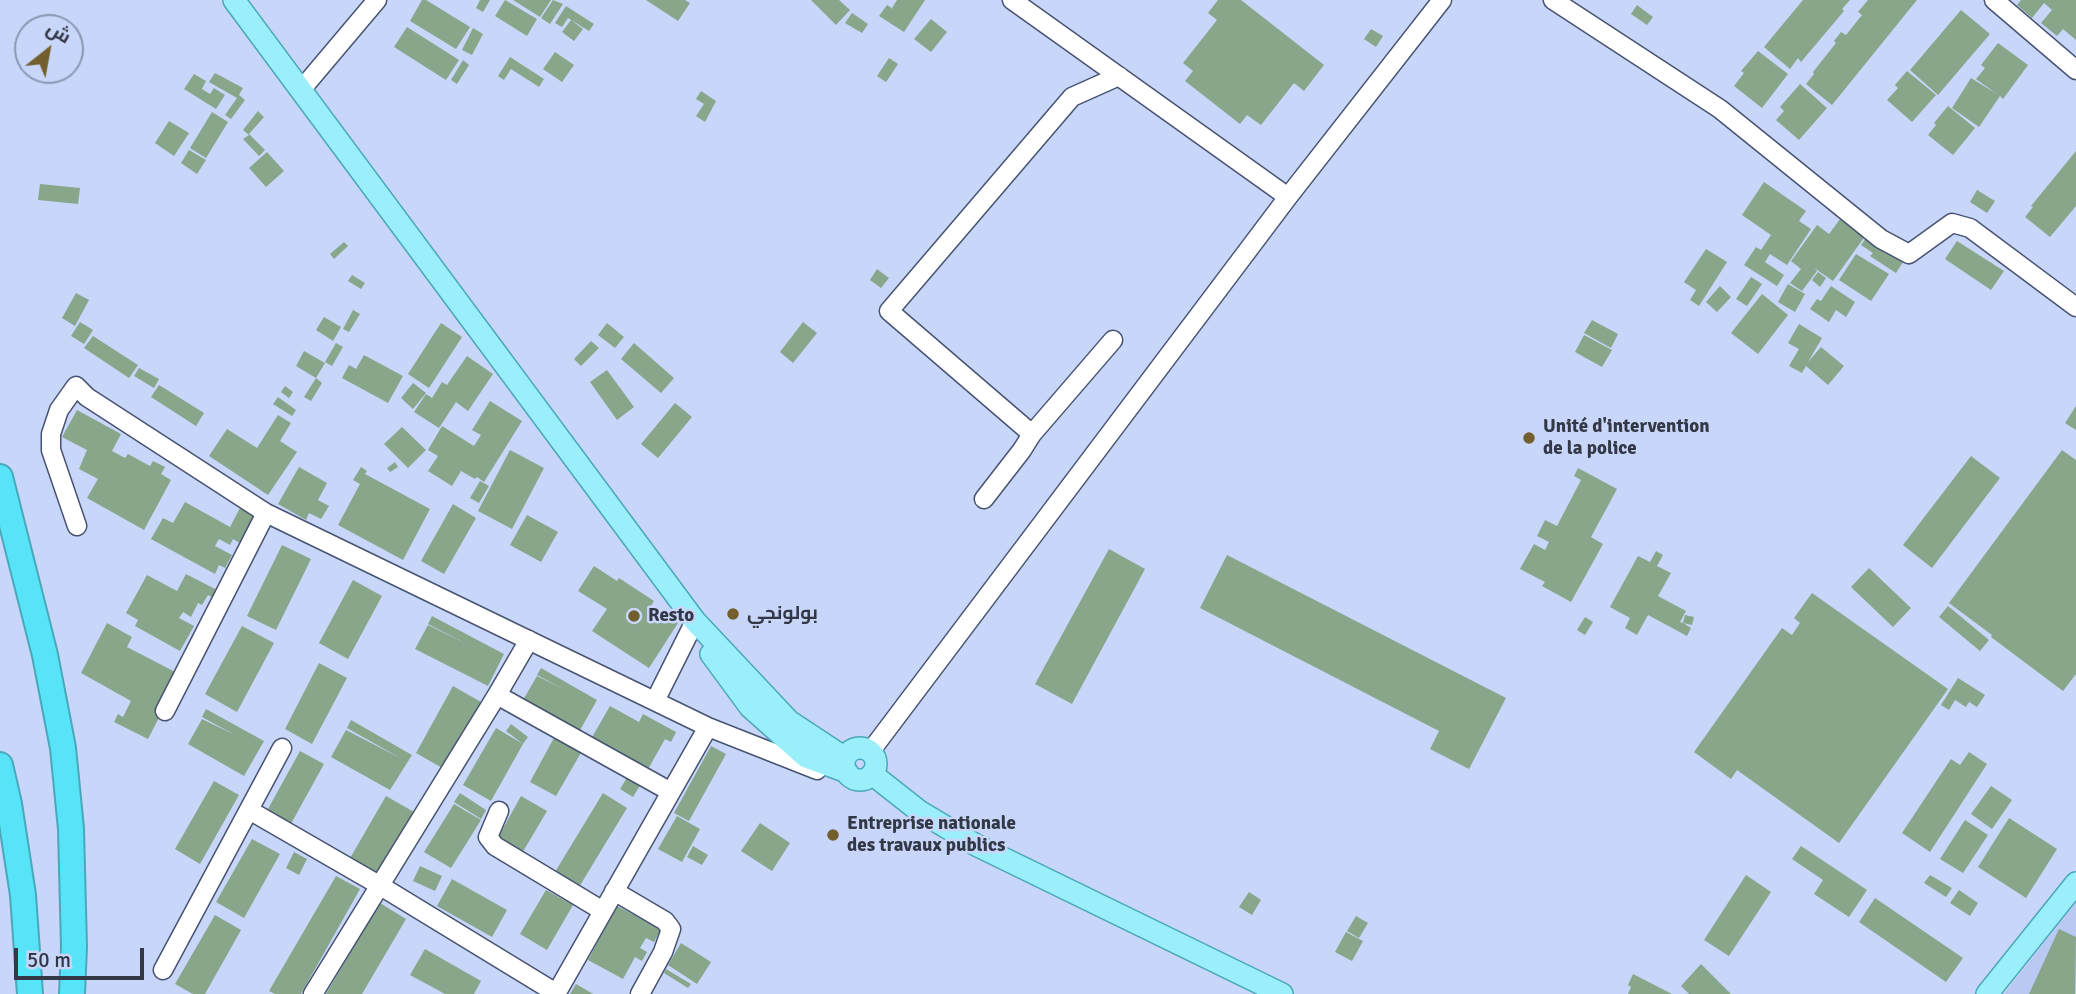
<!DOCTYPE html>
<html>
<head>
<meta charset="utf-8">
<style>
	body { margin:0 }
	#map { position:relative; width:2076px; height:994px; overflow:hidden; background:#c8d6fa; font-family:Signika,Cairo,sans-serif }
	canvas { display:block }
	.north { position:absolute; left:14px; top:14px; width:70px; height:70px; box-sizing:border-box; background:#c8d6fa; border:2px solid #8c97b2; border-radius:50%; rotate:31deg; font-size:19px; font-weight:700; line-height:28px; text-align:center; color:#333846 }
	.north::after { content:''; display:block; margin:auto; width:24px; height:32px; background:#725f2d; clip-path:polygon(50% 0,100% 100%,50% 72%,0 100%) }
	.scale { position:absolute; left:14px; top:948px; width:130px; height:32px; box-sizing:border-box; border:4px solid #333846; border-top:0; padding-left:9px; font-size:21px; line-height:24px; white-space:nowrap; color:#333846; -webkit-text-stroke:5px #c8d6fa; paint-order:stroke }
</style>
</head>
<body>
<div id="map">
<canvas width="2076" height="994"></canvas>
<div class="north">ش</div>
<div class="scale">50 m</div>
</div>
<script>
const ctx = document.querySelector('canvas').getContext('2d');
ctx.lineJoin = 'round';
function fill(path, color) { ctx.fillStyle = color; ctx.fill(path, 'evenodd'); }
const poly = rows => new Path2D(rows.map(r => 'M' + r).join(''));
function trace(path, color, width, dash) { ctx.strokeStyle = color; ctx.lineWidth = width; ctx.lineCap = dash ? 'butt' : 'round'; ctx.setLineDash(dash || []); ctx.stroke(path); }
function write(font, color, halo, rows, align = 'center') {
  ctx.font = font + ' Signika,Cairo,sans-serif'; ctx.lineWidth = 5; ctx.setLineDash([]); ctx.textBaseline = 'middle'; ctx.strokeStyle = halo; ctx.fillStyle = color; for (const [text, x, y, turn = 0] of rows) {
    ctx.save(); ctx.translate(x, y); ctx.rotate((+turn || 0) * Math.PI / 180); ctx.textAlign = isNaN(turn) ? turn : align; if (halo) ctx.strokeText(text, 0, 0); ctx.fillText(text, 0, 0); ctx.restore();
  }
}
const built = poly([
	[2076,903,2076,994,2004,994]
]);
const building = poly([
	[422,0,426,0,470,27,456,49,410,21],
	[480,0,490,0,483,12,476,8],
	[505,0,537,19,527,36,495,16],
	[513,0,551,0,540,17],
	[553,0,563,4,550,24,541,18],
	[646,0,685,0,690,3,678,21],
	[811,0,839,0,850,10,836,25],
	[897,0,925,0,904,32,879,16,887,5,896,11,892,8],
	[1218,0,1241,0,1324,65,1304,91,1294,83,1261,125,1247,115,1240,124,1185,81,1193,71,1183,63,1217,20,1208,13],
	[1803,0,1850,0,1842,9,1844,11,1801,62,1798,58,1790,69,1764,47],
	[1868,0,1917,0,1832,105,1806,84,1814,74,1813,72,1836,43,1834,41,1841,32,1846,35,1862,15,1858,12],
	[2021,0,2076,0,2076,40,2063,29,2057,36,2041,23,2052,10,2044,3,2032,18,2017,5],
	[1637,5,1653,17,1647,25,1631,14],
	[566,6,594,24,589,31,568,18,562,27,555,23],
	[1961,10,1990,34,1938,95,1910,70],
	[852,13,868,24,862,33,845,23],
	[931,19,947,32,931,52,914,39],
	[571,20,583,29,574,41,562,32],
	[407,27,459,60,446,80,394,47],
	[473,28,483,34,472,55,462,50],
	[1371,29,1383,36,1376,47,1364,39],
	[1998,43,2028,65,2003,99,2000,96,1979,127,1952,108,1971,78,1997,94,1976,79,1985,68,1981,65],
	[1758,51,1788,74,1762,108,1734,86,1744,73,1741,71],
	[555,52,574,65,562,82,543,69],
	[510,57,544,79,539,87,511,69,504,80,498,76],
	[889,58,898,64,886,82,877,76],
	[463,60,469,65,457,84,451,80],
	[1907,71,1936,95,1912,122,1887,100,1898,88,1895,85],
	[215,73,243,88,239,95,245,100,231,119,225,115,237,98,209,82],
	[194,74,206,81,202,89,210,94,214,88,225,95,216,109,184,89],
	[1800,84,1827,108,1799,140,1776,120,1784,111,1780,107],
	[701,91,716,101,705,122,696,116,704,104,696,99],
	[1948,106,1975,128,1953,155,1928,135,1936,125,1934,123],
	[258,111,264,117,249,134,265,150,259,156,243,139,249,135,243,130],
	[212,112,228,122,206,158,190,148],
	[169,121,189,133,174,156,155,143],
	[189,150,206,160,197,174,181,163],
	[2076,151,2076,206,2050,237,2025,217,2033,207,2031,206],
	[267,152,284,171,266,187,249,168],
	[1764,182,1806,211,1799,221,1811,229,1787,265,1770,254,1765,262,1784,275,1777,286,1744,265,1756,247,1761,250,1771,235,1742,215],
	[40,184,80,188,78,204,38,200],
	[1977,190,1995,201,1987,213,1970,202],
	[1843,215,1868,232,1833,281,1814,268,1817,271,1802,291,1790,283,1801,269,1791,261,1817,225,1829,234],
	[1869,234,1905,259,1896,273,1870,256,1873,253,1861,245],
	[1957,241,2004,271,1991,290,1945,259],
	[344,242,348,246,334,259,330,254],
	[1706,249,1727,262,1699,306,1690,300,1696,290,1684,282],
	[1856,254,1889,274,1871,301,1839,280],
	[877,269,889,278,881,288,870,280],
	[1818,272,1826,278,1820,287,1812,280],
	[352,275,365,283,361,289,348,281],
	[1751,277,1762,284,1747,306,1736,299],
	[1788,284,1805,294,1795,312,1778,302],
	[1720,286,1731,297,1717,312,1706,302],
	[1831,286,1855,302,1846,317,1836,310,1829,322,1810,309,1817,299,1821,301],
	[76,293,89,300,75,326,62,318],
	[1762,294,1788,315,1758,354,1731,333],
	[353,310,360,314,349,332,343,329],
	[324,317,341,327,333,341,316,330],
	[1592,320,1618,334,1611,348,1584,333],
	[80,322,93,330,84,344,71,336],
	[803,322,817,333,793,363,780,352],
	[441,323,462,337,429,388,408,374],
	[607,323,624,337,615,348,598,335],
	[1799,324,1822,338,1808,362,1821,347,1844,366,1828,385,1806,366,1802,373,1789,366,1799,349,1788,343],
	[1584,335,1612,350,1602,367,1575,352],
	[93,336,138,365,129,378,84,348],
	[591,341,599,348,581,366,574,359],
	[336,343,343,347,332,366,325,362],
	[634,343,674,378,661,393,621,359],
	[304,351,325,363,316,378,296,366],
	[364,355,403,376,388,403,342,378,349,365,356,369],
	[467,356,493,374,468,411,456,402,439,428,414,412,426,394,432,398,442,382,447,385],
	[139,368,159,379,154,388,134,376],
	[607,370,634,407,617,420,590,382],
	[316,378,322,383,311,401,304,397],
	[413,383,426,393,413,409,401,398],
	[159,385,204,413,196,426,151,397],
	[285,386,293,392,289,398,281,392],
	[278,397,296,410,292,416,273,404],
	[490,401,522,421,484,482,477,477,475,479,461,471,452,486,428,471,438,456,428,450,442,426,474,446,481,435,472,430],
	[675,403,692,417,658,458,641,444],
	[2076,406,2076,430,2065,423],
	[77,410,121,434,112,451,125,458,128,454,150,466,153,461,165,467,161,474,171,480,144,530,87,498,98,479,79,469,87,450,62,437],
	[278,415,291,423,280,441,297,452,268,495,209,456,227,429,257,448],
	[402,427,426,450,408,468,384,444],
	[510,450,544,468,512,529,478,511],
	[2062,450,2076,460,2076,674,2063,691,1991,637,1992,635,1949,603],
	[1971,456,2000,478,1932,568,1903,545],
	[395,462,398,467,390,472,387,468],
	[299,467,327,483,318,500,329,506,321,519,309,513,306,520,278,504],
	[361,467,367,471,365,474,430,509,403,560,338,525,360,484,353,480],
	[1578,468,1617,489,1591,537,1603,544,1571,602,1542,586,1545,582,1520,569,1534,544,1545,550,1549,542,1537,536,1545,520,1557,526,1581,480,1574,476],
	[480,481,489,486,479,503,470,498],
	[185,502,230,527,240,508,256,516,241,544,233,539,230,545,219,539,215,546,232,555,225,568,219,565,215,574,151,539,163,518,173,523],
	[453,504,476,518,444,574,421,561],
	[527,515,558,532,541,562,510,545],
	[282,545,311,559,276,630,247,616],
	[1109,549,1145,569,1072,704,1035,684],
	[1656,551,1663,555,1657,566,1671,573,1658,596,1686,611,1680,622,1683,623,1685,615,1694,617,1692,625,1683,623,1691,628,1687,636,1648,615,1637,635,1625,628,1630,618,1610,607,1638,556,1650,562],
	[1227,555,1506,698,1469,769,1430,749,1439,731,1200,608],
	[594,566,617,581,619,578,654,601,651,606,678,623,649,668,592,631,607,609,578,591],
	[1869,568,1911,608,1893,627,1851,587],
	[186,574,221,592,217,600,208,595,202,605,198,603,191,617,183,612,179,618,194,626,180,651,135,626,138,620,126,613,147,575,177,591],
	[353,580,382,596,348,659,319,643],
	[1812,593,1948,689,1839,843,1737,770,1731,779,1694,752,1782,628,1792,635,1800,623,1794,618],
	[1948,606,1989,640,1980,651,1939,617],
	[432,616,504,654,488,686,415,649,428,625,469,645,428,624],
	[1585,617,1593,622,1585,635,1577,630],
	[107,623,132,637,127,647,181,675,148,739,114,722,118,714,123,717,131,701,81,673],
	[242,626,274,643,237,712,205,694],
	[319,663,347,678,312,744,285,729],
	[541,668,597,700,579,732,523,700,537,676,563,689,537,675],
	[1958,678,1985,695,1977,707,1969,702,1966,707,1955,700,1949,710,1941,705],
	[453,686,481,702,444,769,416,753],
	[610,706,639,722,643,714,676,732,671,742,665,739,647,771,591,739],
	[206,709,264,741,244,776,188,744,202,719,235,735,202,717],
	[351,720,412,755,390,790,331,757,346,730,402,759,347,728],
	[511,724,528,737,523,744,506,731],
	[496,728,523,744,491,801,463,785],
	[555,736,582,751,556,796,530,782],
	[711,746,726,754,689,821,674,813],
	[300,751,324,764,287,831,263,818],
	[1969,752,1987,764,1930,852,1902,833,1951,759,1960,765],
	[628,776,641,784,633,797,620,789],
	[214,781,239,795,200,864,175,849],
	[1991,786,2012,800,1992,829,1971,814],
	[460,793,486,810,481,819,454,802],
	[603,793,627,808,579,887,555,872],
	[386,796,414,812,376,876,349,860],
	[521,796,547,811,521,855,496,841],
	[454,804,481,820,451,868,424,852],
	[677,816,700,829,682,862,658,849],
	[2009,818,2057,849,2026,898,1978,867],
	[1965,820,1988,835,1963,873,1940,859],
	[760,823,790,843,772,871,741,851],
	[252,839,280,854,244,918,216,902],
	[693,846,708,855,702,865,687,857],
	[1801,846,1867,890,1849,917,1814,894,1823,880,1792,859],
	[294,852,307,859,299,875,286,868],
	[420,866,442,876,435,891,413,881],
	[1746,875,1771,892,1729,956,1704,940],
	[1930,875,1952,888,1946,897,1924,883],
	[336,876,360,889,301,994,275,994,269,991],
	[452,879,507,910,492,937,437,906],
	[546,890,573,905,547,950,520,934],
	[1959,890,1978,903,1970,916,1950,903],
	[1249,892,1261,900,1252,915,1239,907],
	[1875,898,1963,958,1946,982,1859,922],
	[380,903,406,919,362,994,326,994],
	[617,906,661,929,654,942,646,938,640,948,647,952,642,961,635,957,623,979,588,960],
	[215,915,241,930,205,994,193,994,175,984],
	[1356,916,1368,923,1359,938,1347,931],
	[2059,929,2076,937,2075,994,2029,994],
	[1346,932,1363,941,1352,961,1335,952],
	[681,943,711,962,697,984,668,965],
	[425,949,481,981,474,994,445,994,410,975],
	[1701,964,1731,994,1689,994,1681,986],
	[666,969,691,984,688,988,664,973],
	[1633,974,1672,994,1628,994,1631,987,1628,985],
	[576,984,593,994,570,994]
]);
const minor = poly([
	[1012,0,1288,197],
	[1553,0,1720,109,1881,239,1909,254,1952,223,1970,228,2076,307],
	[1994,0,2076,70],
	[301,90,377,0],
	[1032,434,889,311,1072,97,1119,76],
	[984,499,1022,450,1032,434,1113,340],
	[77,526,51,450,51,434,59,410,76,386,87,397,266,513,708,727,817,770],
	[497,695,671,792],
	[655,701,695,621],
	[165,711,266,513],
	[870,752,1288,197,1442,0],
	[249,810,379,885,556,993],
	[499,811,488,837,495,846,603,911],
	[614,891,665,921,671,929,663,952,640,994],
	[163,970,282,748],
	[313,994,497,695,529,640],
	[556,994,708,727]
]);
const major = poly([
	[234,0,695,621,789,721,845,758],
	[711,654,750,707,806,757,847,772],
	'844 764a16 16 0 1 1 32 0a16 16 0 1 1-32 0Z',
	[872,774,919,811,976,845,1282,994],
	[1987,994,2076,883]
]);
const highway = poly([
	[0,477,45,655,63,748,71,829,74,947,72,994],
	[0,765,9,804,23,895,30,994]
]);
const markers = [
	[1529,438,7,"#725f2d"],
	[733,614,7,"#725f2d"],
	[634,616,7,"#725f2d"],
	[833,835,7,"#725f2d"]
];
const poiNames = [
	["Unité d'intervention",1543,427],
	["de la police",1543,449],
	["بولونجي",747,614],
	["Resto",648,616],
	["Entreprise nationale",847,824],
	["des travaux publics",847,846]
];
fill(built, '#b9c9f3');
fill(building, '#87a68a');
trace(minor, '#475371', 21);
trace(major, '#4aa8ba', 24);
trace(highway, '#4aa8ba', 28);
trace(minor, '#fff', 18);
trace(major, '#9aeffb', 21);
trace(highway, '#57e4f8', 24);
for (const [x, y, r, color] of markers) { const dot = new Path2D(); dot.arc(x, y, r, 0, 2 * Math.PI); ctx.fillStyle = color; ctx.fill(dot); trace(dot, '#c8d6fa', 2.5); }
write('bold 19px', '#333846', '#c8d6fa', poiNames, 'left');
</script>
</body>
</html>
